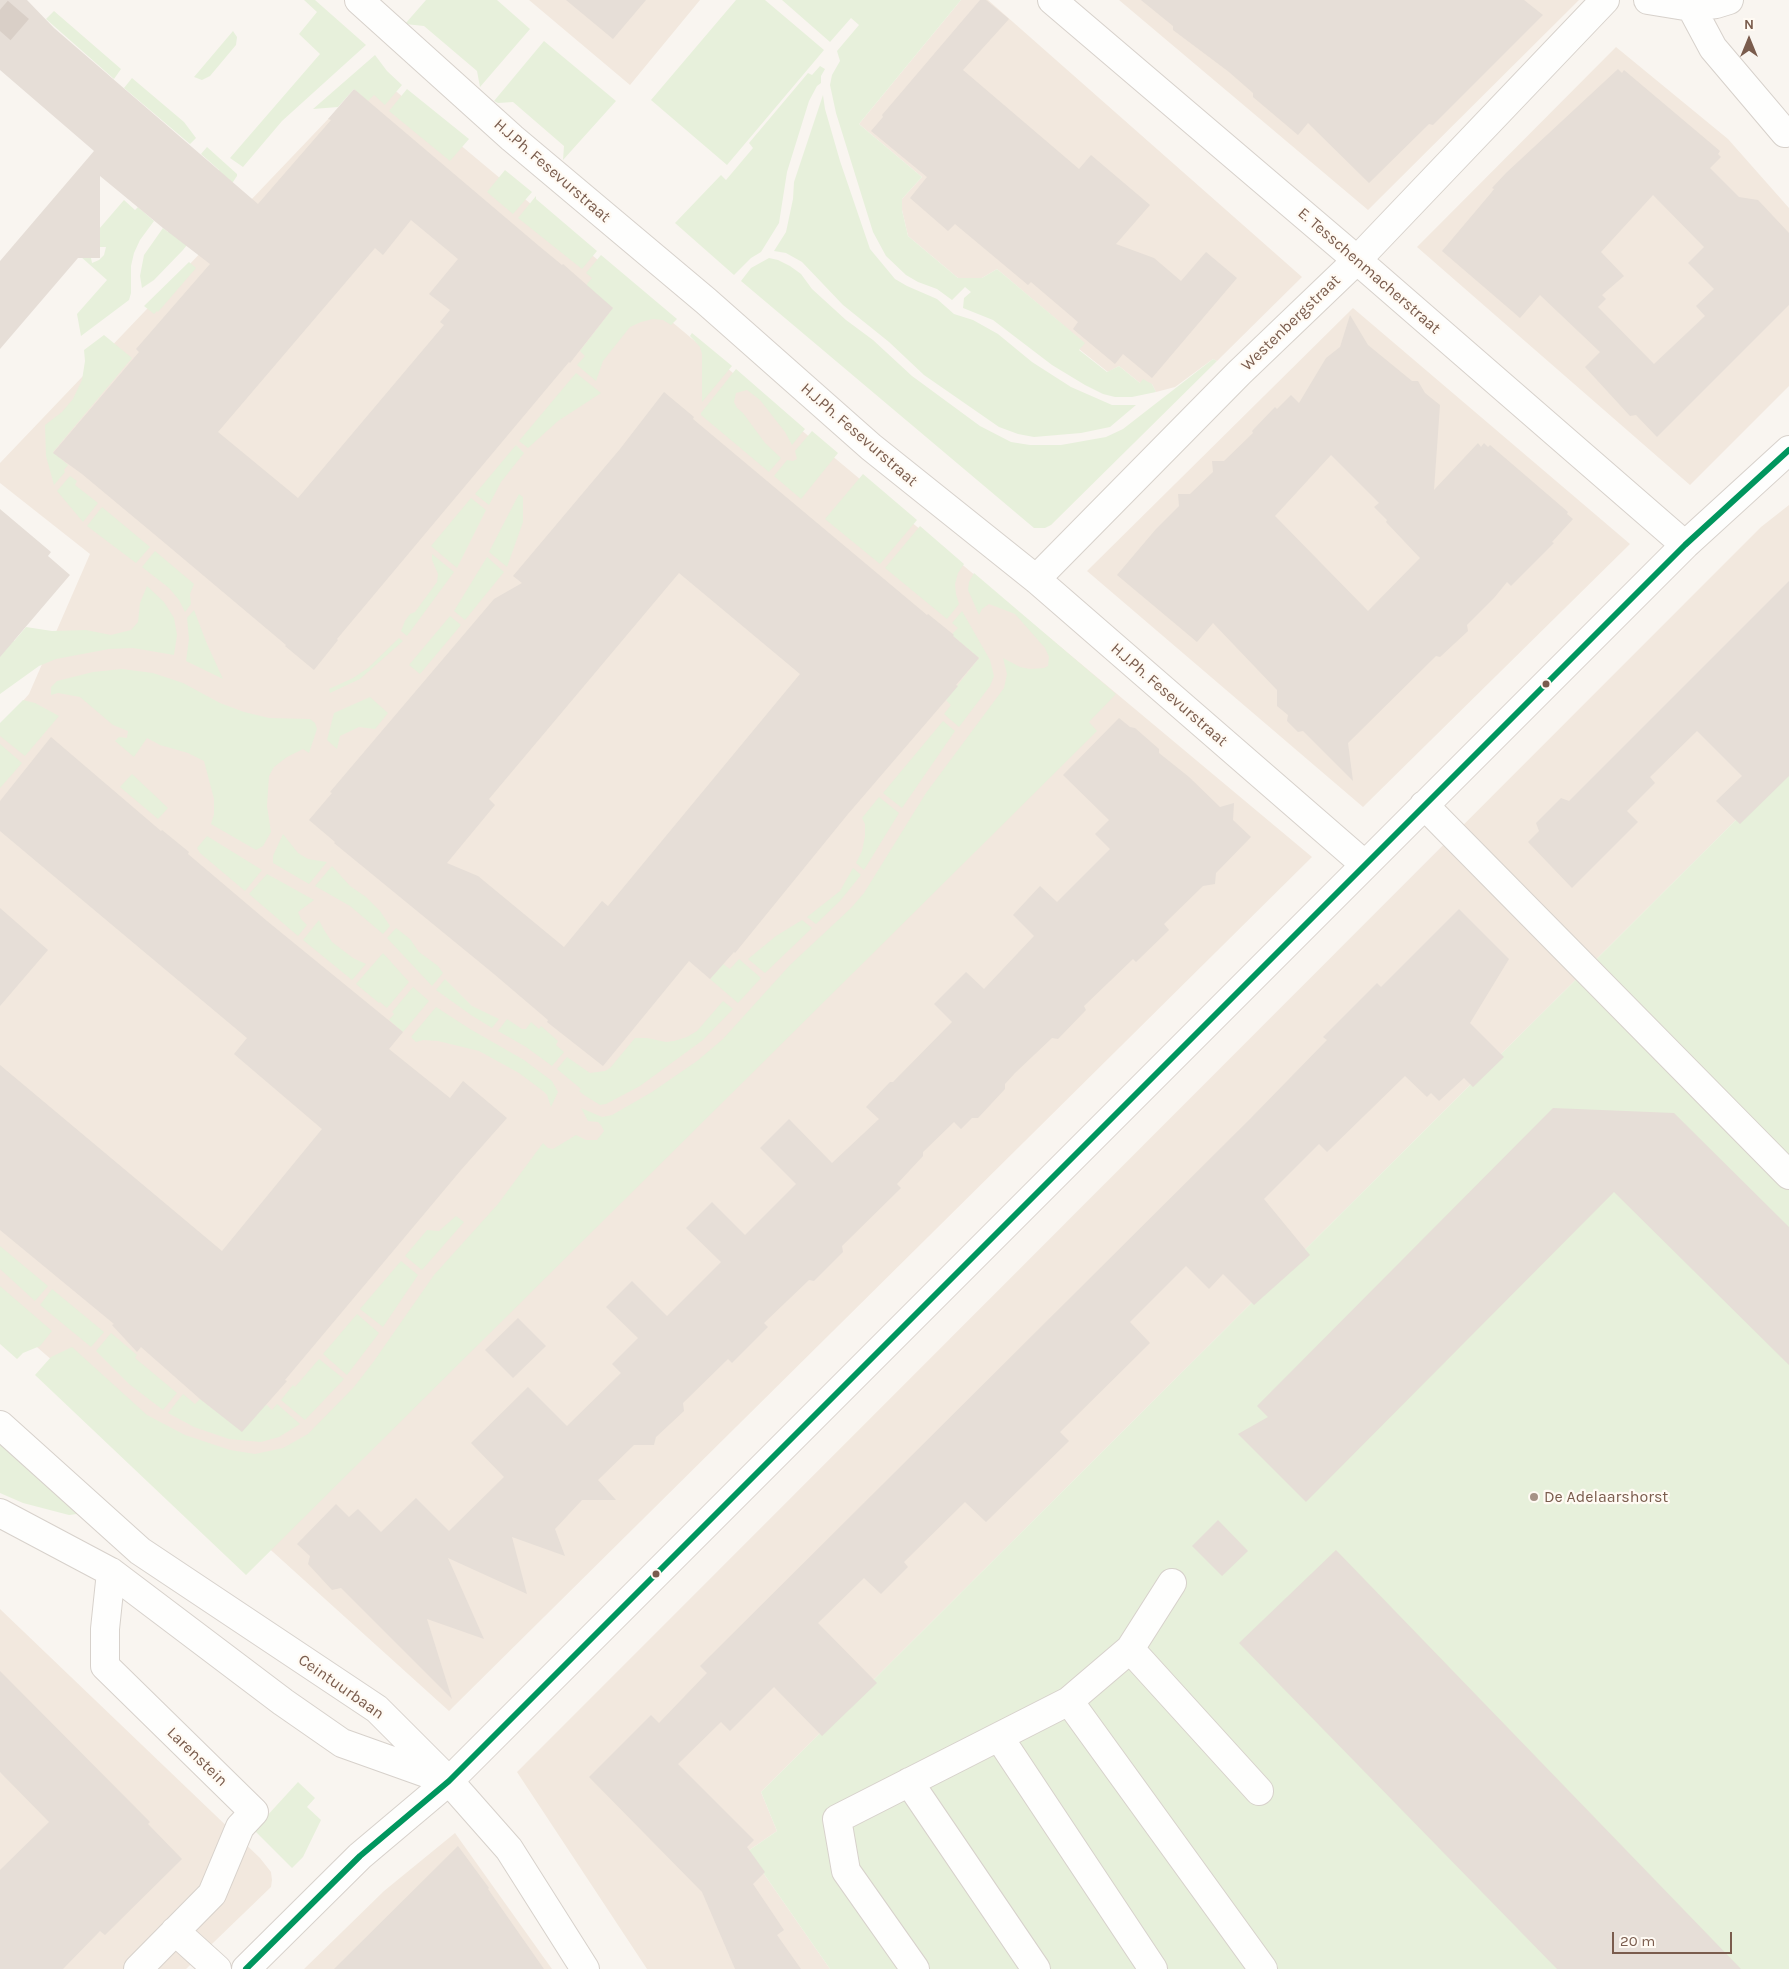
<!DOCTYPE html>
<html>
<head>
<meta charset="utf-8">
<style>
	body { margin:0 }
	#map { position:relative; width:1789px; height:1969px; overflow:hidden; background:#f9f5f0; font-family:Karla,sans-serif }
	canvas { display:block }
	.north { position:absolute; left:1724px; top:15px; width:50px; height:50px; -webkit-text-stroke:4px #fffaf3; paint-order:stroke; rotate:0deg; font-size:14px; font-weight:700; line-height:20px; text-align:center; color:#7a5c4d }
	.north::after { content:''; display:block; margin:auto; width:18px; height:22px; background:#7a5c4d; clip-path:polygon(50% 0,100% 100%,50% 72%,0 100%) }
	.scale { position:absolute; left:1612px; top:1932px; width:120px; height:22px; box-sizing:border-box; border:2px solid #7a5c4d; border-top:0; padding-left:6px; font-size:15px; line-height:18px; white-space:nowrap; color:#7a5c4d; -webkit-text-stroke:4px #fffaf3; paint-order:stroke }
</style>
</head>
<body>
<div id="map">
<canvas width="1789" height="1969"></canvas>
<div class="north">N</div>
<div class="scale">20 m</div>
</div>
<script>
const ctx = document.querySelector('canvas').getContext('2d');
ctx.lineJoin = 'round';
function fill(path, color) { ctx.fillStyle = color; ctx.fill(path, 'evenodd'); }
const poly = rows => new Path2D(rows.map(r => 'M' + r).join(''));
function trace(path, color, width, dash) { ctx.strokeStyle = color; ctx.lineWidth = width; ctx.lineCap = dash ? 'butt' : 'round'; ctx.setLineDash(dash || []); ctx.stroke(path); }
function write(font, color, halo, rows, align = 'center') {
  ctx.font = font + ' Karla,sans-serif'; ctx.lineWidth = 4.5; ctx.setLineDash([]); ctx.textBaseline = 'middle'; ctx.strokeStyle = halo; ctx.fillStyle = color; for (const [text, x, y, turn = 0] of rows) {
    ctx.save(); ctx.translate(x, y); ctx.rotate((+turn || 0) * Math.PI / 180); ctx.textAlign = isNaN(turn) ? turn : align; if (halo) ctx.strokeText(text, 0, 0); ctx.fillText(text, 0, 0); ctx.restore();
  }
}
const residential = poly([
	[529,0,700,0,630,85],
	[961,0,988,0,1302,277,1217,361,1213,359,1175,387,1156,392,1152,384,1140,383,1119,366,1108,372,1079,349,1084,343,997,269,982,278,958,278,908,236,902,210,902,199,922,177,859,124],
	[1119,0,1579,0,1368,210],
	[1616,47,1728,139,1789,208,1789,386,1690,485,1417,247],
	[373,72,1312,857,449,1711,273,1552,0,1315,0,727,29,694,90,554,0,483,0,463],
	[1353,308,1630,544,1363,807,1087,571],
	[1789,505,1789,767,761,1792,777,1831,748,1851,830,1969,647,1969,517,1772,1761,527],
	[0,1609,260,1858,271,1872,272,1880,271,1887,186,1969,0,1969],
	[455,1833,552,1969,304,1969,384,1891]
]);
const green = poly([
	[304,0,315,0,366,45,282,121,243,167,230,158,320,54,299,34,317,12],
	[426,0,497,0,530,29,480,87,477,71,424,26,405,24],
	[736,0,765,0,824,50,727,165,651,100],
	[782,0,961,0,859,124,922,177,902,199,902,210,908,236,958,278,982,278,997,269,1085,343,1079,350,1107,372,1119,366,1140,383,1143,379,1152,384,1156,392,1132,397,1115,397,1103,394,1085,385,1052,365,993,320,963,308,964,298,971,292,965,287,952,300,937,289,918,282,906,275,886,256,873,232,836,113,830,85,832,75,840,61,837,51,859,25,851,18,830,42],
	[54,11,121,69,114,79,46,19],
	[233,31,237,37,236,45,210,76,202,80,194,77],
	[544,41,616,101,563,160,564,146,513,102,498,103,494,101],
	[375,55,387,71,402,85,385,105,374,95,368,101,354,89,338,107,313,109],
	[820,66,825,69,821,76,821,83,817,86,809,101,787,172,779,223,761,252,751,258,734,275,675,223,721,175,726,180,753,148,749,143,808,73,812,75],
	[132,78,184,122,196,138,190,144,124,88],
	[407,89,469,139,450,161,389,111],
	[823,95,825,109,840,161,870,249,895,279,907,286,937,299,954,314,973,320,998,334,1032,362,1071,387,1112,405,1136,405,1110,427,1081,433,1034,437,1018,434,999,427,924,375,889,342,843,305,802,262,786,253,774,251,786,232,793,199,794,182],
	[207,147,237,174,237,176,210,216,183,250,154,280,142,288,140,276,144,255,163,228,168,232,219,170,201,154],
	[505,170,532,192,513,214,487,192],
	[536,196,536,199,597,251,582,269,518,218],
	[124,200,135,210,138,207,154,221,140,240,134,253,131,266,131,293,129,300,81,336,77,314,107,280,80,256,91,258,92,263,99,260,104,255,106,247,100,247,98,240,93,236],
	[601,255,677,319,671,325,663,320,653,319,641,322,630,327,603,361,596,381,577,365,585,356,580,351,613,308,587,287,587,284,592,278,586,273],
	[769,258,778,260,790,266,801,274,812,289,846,320,873,340,912,376,980,426,1011,442,1030,445,1061,445,1106,437,1123,429,1213,359,1217,361,1051,525,1045,528,1034,528,741,281,751,268],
	[189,262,196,268,158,312,157,311,154,314,144,306],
	[692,333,732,366,702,402,702,354,700,347,690,336],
	[104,335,132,358,53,452,68,465,64,470,65,472,54,485,46,456,45,425,62,412,73,399,82,380,85,361,84,350],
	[736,369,805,429,792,445,785,432,760,400,747,390,736,393,734,402,737,408,743,413,765,443,781,458,769,472,701,415,701,413],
	[576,373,601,393,558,421,528,448,519,441],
	[812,431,838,453,801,499,774,476,787,460,793,461,797,459,795,451],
	[516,445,524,453,501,482,489,505,475,494],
	[863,474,917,520,880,564,825,519],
	[70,476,77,481,75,485,98,503,83,522,57,491],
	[519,494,523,497,523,522,507,567,489,552],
	[471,498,486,510,457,568,431,546],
	[102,507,150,547,136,563,87,526],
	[920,526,964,564,958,573,955,584,956,594,959,604,947,619,885,568],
	[155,551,194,584,190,594,191,604,185,612,179,600,169,588,142,567],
	[432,554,454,572,407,636,401,631,405,621,410,614,415,612,437,582,438,574,432,560],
	[487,557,504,572,465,620,454,611],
	[974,573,1116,694,1089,722,1097,731,246,1575,35,1375,51,1357,72,1347,147,1415,185,1435,230,1450,255,1454,283,1448,308,1434,354,1387,374,1361,434,1275,498,1204,543,1143,548,1148,553,1149,576,1135,586,1140,597,1140,604,1131,601,1125,598,1122,588,1121,581,1108,602,1117,612,1115,652,1092,697,1061,723,1039,790,965,851,908,864,893,926,793,1004,688,1007,674,1003,658,1020,667,1030,669,1044,668,1048,666,1049,657,1045,648,1015,614,989,604,982,609,979,615,968,590,969,582],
	[147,586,164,602,174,618,177,635,174,655,133,648,109,649,56,659,39,666,0,694,0,645,8,636,14,641,26,627,52,631,86,630,111,635,131,630,138,622,140,603],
	[194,610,207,644,223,679,186,661,189,639,187,618],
	[962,611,990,660,994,676,990,686,959,727,944,714,951,705,946,700,979,658,953,636,952,634,958,628,952,623],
	[450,616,461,625,420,674,409,665],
	[399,638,403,641,360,679,330,693,329,689,353,678,368,668],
	[122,669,153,673,183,683,220,703,244,712,269,718,310,719,315,723,317,729,309,753,303,749,287,757,274,767,269,776,267,806,271,832,263,846,256,850,211,824,214,814,214,799,204,761,188,753,160,745,147,738,134,757,115,741,119,737,127,738,128,731,113,725,80,697,58,693,51,695,51,687,57,681,93,672],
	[370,697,388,713,375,729,359,727,340,736,337,749,327,740,334,713],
	[23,700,35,703,59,716,25,756,0,736,0,723],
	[943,721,955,731,902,808,883,793],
	[0,744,22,763,0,788],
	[1789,767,1789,1969,830,1969,748,1851,777,1831,761,1792],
	[132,774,168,808,158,819,120,787],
	[879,797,899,813,864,870,856,863,862,851,865,836,865,824,862,818],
	[283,834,298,853,308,859,327,862,309,884,273,863,273,856],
	[207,836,262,870,245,891,200,853,197,848],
	[332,866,350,886,366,897,380,911,390,926,383,934,350,906,315,886],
	[853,868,861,875,840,901,816,924,807,917,840,891],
	[267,874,314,900,298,912,301,919,307,925,298,936,249,894],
	[319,920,324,930,332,942,353,958,366,964,352,980,303,940],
	[802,920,812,928,765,973,748,959,776,936],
	[396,928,410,939,419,952,438,966,443,973,432,986,387,938],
	[383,953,409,982,387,1008,380,1002,379,1003,356,984],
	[739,959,761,978,738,1003,710,979,723,964,730,969],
	[445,979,472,1006,499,1019,492,1028,471,1015,436,990],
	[413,987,429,1001,403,1032,389,1020,394,1014,392,1012],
	[723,1001,733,1009,703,1040,640,1086,606,1104,600,1105,584,1095,579,1091,581,1089,557,1069,567,1057,590,1073,605,1071,610,1068,635,1038,647,1038,666,1042,674,1041,687,1037,697,1031],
	[436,1007,470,1029,524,1060,552,1081,558,1092,551,1107,547,1095,543,1091,519,1073,479,1051,438,1041,423,1040,416,1042,411,1037],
	[507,1019,522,1029,526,1029,531,1022,539,1029,541,1026,558,1041,556,1045,564,1052,552,1066,526,1047,498,1031],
	[456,1216,464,1222,422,1270,405,1256,427,1230,439,1231],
	[0,1246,48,1286,35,1301,0,1269],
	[401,1261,418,1275,383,1327,360,1309],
	[0,1286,52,1331,40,1346,23,1353,17,1359,0,1344],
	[52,1289,104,1332,91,1347,40,1305],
	[357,1314,379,1333,347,1375,323,1354],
	[111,1333,137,1355,135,1358,177,1393,163,1410,129,1384,96,1351],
	[319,1359,344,1379,305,1420,281,1400,293,1385,295,1387],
	[183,1394,195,1404,200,1399,214,1410,267,1405,272,1410,277,1404,300,1424,279,1437,261,1442,229,1439,194,1427,168,1413],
	[0,1436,79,1510,77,1514,69,1515,23,1503,0,1493],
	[298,1782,315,1798,307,1807,321,1820,303,1857,292,1868,254,1830]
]);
const building = poly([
	[0,0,27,0,54,28,258,204,331,120,328,119,354,89,539,246,562,265,563,264,613,308,570,363,569,362,337,639,338,640,314,670,285,646,286,645,160,539,82,474,53,453,139,352,136,349,210,264,163,228,100,176,100,258,78,258,0,349,0,261,94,151,0,70],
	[411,220,458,259,429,294,450,310,440,322,444,325,298,498,218,432,375,248,383,255],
	[566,0,646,0,613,39],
	[980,0,986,0,1009,19,963,70,1079,169,1091,155,1150,205,1116,244,1154,258,1181,281,1206,252,1237,278,1152,378,1123,354,1115,364,1073,329,1078,322,1031,282,1028,285,955,224,948,231,910,198,927,177,871,131,883,117,882,115],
	[1141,0,1524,0,1543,15,1433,125,1429,124,1369,183,1308,123,1298,135,1253,97,1253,93,1229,72,1173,30,1173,26],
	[1618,69,1622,73,1624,70,1720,151,1718,154,1721,157,1710,168,1739,197,1758,200,1789,233,1789,305,1657,437,1636,415,1630,416,1585,367,1600,352,1540,295,1520,318,1442,251,1491,193,1494,189,1492,188,1506,173],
	[1653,195,1704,247,1688,263,1714,289,1696,306,1705,316,1654,364,1598,307,1606,299,1602,295,1624,276,1601,252],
	[1350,315,1368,345,1412,381,1418,381,1425,393,1440,405,1434,490,1478,443,1481,447,1484,443,1488,447,1490,445,1568,512,1567,514,1573,519,1552,542,1554,543,1511,586,1507,582,1494,598,1467,625,1468,631,1440,657,1436,656,1348,743,1353,781,1303,731,1298,732,1287,721,1288,715,1277,706,1277,690,1213,623,1197,642,1117,575,1156,529,1179,506,1178,494,1190,494,1213,472,1212,461,1224,461,1253,433,1252,431,1275,407,1277,409,1291,395,1299,403,1326,358,1340,347],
	[1331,455,1379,503,1374,507,1387,520,1386,522,1420,558,1368,611,1275,516],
	[664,392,694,417,693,419,927,615,928,614,954,635,953,636,979,658,956,685,958,686,848,814,735,953,734,952,710,979,689,961,603,1066,547,1022,548,1020,494,974,334,843,335,842,309,820,332,793,330,792,494,599,522,583,513,576,620,449],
	[679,573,800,674,608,906,602,901,564,947,478,876,447,863,495,805,489,799],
	[0,509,51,552,48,556,70,575,0,657],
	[1789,581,1789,776,1740,824,1716,801,1742,776,1697,731,1650,777,1655,783,1627,811,1638,822,1572,888,1528,842,1539,831,1536,823,1561,798,1569,801],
	[1119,718,1130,727,1135,728,1159,749,1159,753,1189,777,1220,807,1234,803,1233,820,1251,837,1216,873,1215,884,1203,886,1164,924,1169,930,1136,962,1133,959,1084,1006,1086,1010,1058,1039,1052,1038,1015,1073,1005,1084,1005,1089,978,1118,972,1118,961,1129,954,1122,923,1152,923,1156,897,1184,901,1188,842,1246,843,1252,814,1281,809,1280,764,1323,768,1327,732,1363,728,1359,683,1403,684,1411,656,1437,654,1445,634,1445,598,1480,616,1500,582,1500,555,1529,565,1556,512,1537,527,1594,448,1558,484,1639,427,1619,452,1699,341,1588,332,1590,308,1564,310,1556,297,1544,336,1504,349,1517,358,1509,381,1532,416,1498,449,1531,504,1477,471,1443,528,1387,567,1426,621,1373,612,1364,638,1338,606,1307,632,1281,667,1316,721,1262,686,1228,712,1202,745,1235,796,1184,760,1148,789,1119,832,1163,879,1119,866,1107,890,1082,893,1082,952,1022,934,1004,966,972,984,989,1034,936,1013,915,1040,886,1057,902,1110,849,1095,834,1109,820,1063,775],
	[51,737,161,831,162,830,189,852,188,854,267,921,403,1032,389,1049,450,1098,463,1081,507,1118,461,1170,285,1380,287,1381,242,1432,200,1399,141,1347,137,1352,112,1325,114,1324,0,1230,0,1065,222,1251,322,1129,234,1054,247,1038,0,831,0,801],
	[0,908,48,950,0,1006],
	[1459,909,1509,959,1470,1023,1504,1057,1473,1087,1464,1078,1439,1101,1431,1093,1427,1097,1405,1076,1327,1152,1319,1144,1264,1199,1310,1255,1254,1305,1223,1274,1209,1289,1186,1266,1130,1322,1150,1343,1060,1432,1069,1441,986,1522,965,1502,904,1562,908,1567,881,1594,864,1578,818,1623,877,1683,822,1736,774,1687,730,1731,721,1722,678,1764,754,1840,747,1847,765,1872,753,1884,784,1930,777,1935,801,1969,735,1969,702,1892,589,1777,651,1715,659,1723,707,1673,700,1666,1250,1119,1327,1040,1323,1037,1377,983,1381,987],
	[1553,1108,1674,1113,1789,1227,1789,1365,1614,1192,1306,1502,1238,1434,1268,1417,1257,1406],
	[518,1318,546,1346,513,1378,485,1350],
	[1218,1520,1248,1551,1222,1576,1192,1546],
	[1336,1550,1741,1969,1557,1969,1239,1643],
	[0,1671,150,1822,148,1824,182,1859,105,1935,100,1931,63,1969,0,1969,0,1870,49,1822,0,1772],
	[458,1846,489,1888,488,1889,544,1969,334,1969]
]);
const minorTunnel = poly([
	[0,31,27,0]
]);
const minor = poly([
	[359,0,512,138,706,301,871,447,1036,579,1364,864],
	[1052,0,1357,260,1685,545],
	[1648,0,1691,7,1716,4,1729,0],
	[1691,7,1713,48,1785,133],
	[1036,579,1239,373,1357,260,1605,0],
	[1424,805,1789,1175],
	[0,1425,140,1551,377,1709,449,1781,509,1849,585,1969],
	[0,1513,111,1572,283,1702,342,1743,443,1779],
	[111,1572,105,1629,105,1666,254,1812,240,1827,212,1894,138,1969],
	[1130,1649,1259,1791],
	[1069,1701,1263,1969],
	[999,1737,1153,1969],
	[909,1782,1036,1969],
	[175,1931,217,1969],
	[246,1969,360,1856,449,1781,1685,545,1789,450],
	[915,1969,846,1871,837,1819,1069,1701,1130,1649,1172,1583]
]);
const bus1 = poly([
	[246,1969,360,1856,449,1781,1685,545,1789,450]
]);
const markers = [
	[1546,684,4.5,"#7a5c4d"],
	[1534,1497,5,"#a69286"],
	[656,1574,4.5,"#7a5c4d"]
];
const streetNames = [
	["H.J.Ph. Fesevurstraat",552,171,41],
	["E. Tesschenmacherstraat",1369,271,41],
	["Westenbergstraat",1291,323,-44],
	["H.J.Ph. Fesevurstraat",859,435,41],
	["H.J.Ph. Fesevurstraat",1169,695,41],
	["Ceintuurbaan",341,1687,35],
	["Larenstein",197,1757,44]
];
const poiNames = [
	["De Adelaarshorst",1544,1497]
];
fill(residential, '#f2e8de');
fill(green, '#e7f0db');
fill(building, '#e6ded7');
trace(minorTunnel, '#d9cfc7', 28, [28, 14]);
trace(minor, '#d7d1cb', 30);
trace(minor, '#fefefd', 28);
trace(bus1, '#00965e', 6);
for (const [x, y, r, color] of markers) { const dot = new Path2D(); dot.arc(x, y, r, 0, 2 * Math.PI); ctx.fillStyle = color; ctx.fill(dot); trace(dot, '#fffaf3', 2); }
write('16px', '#7a5c4d', '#fffaf3', streetNames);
write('16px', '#7a5c4d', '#fffaf3', poiNames, 'left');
</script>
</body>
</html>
